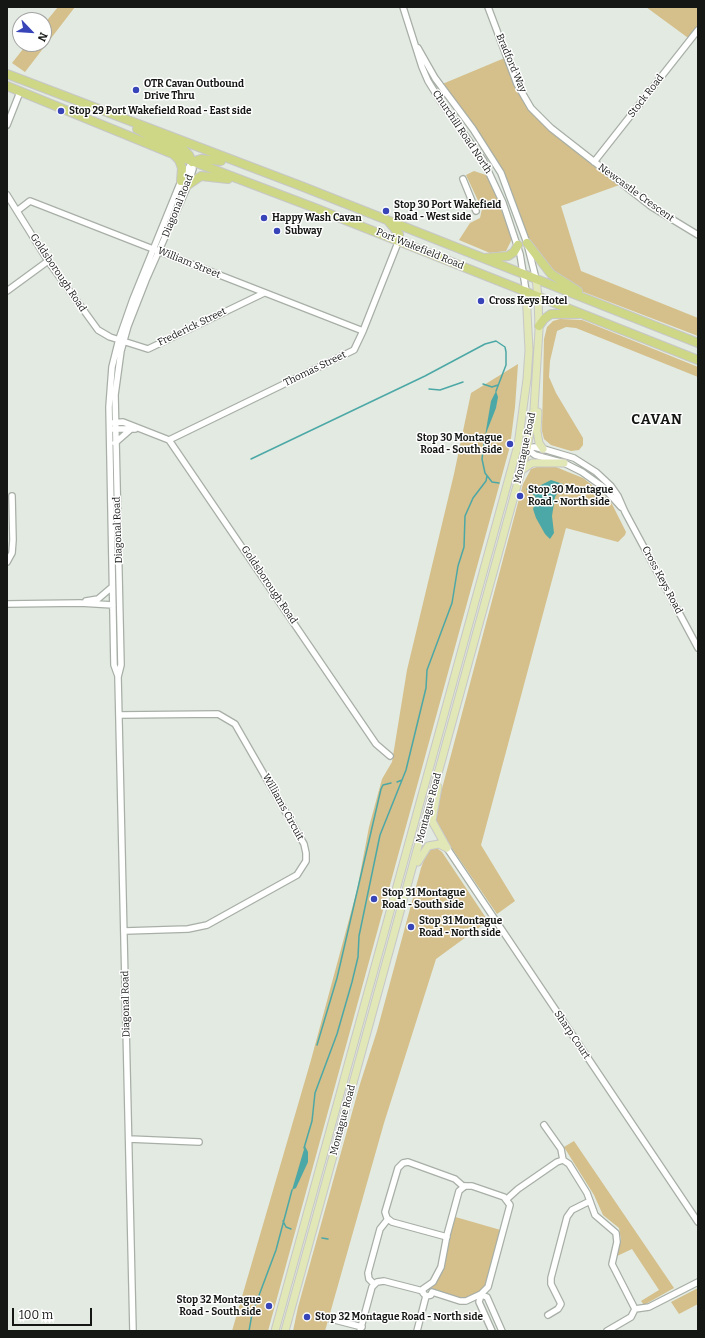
<!DOCTYPE html>
<html>
<head>
<meta charset="utf-8">
<style>
	body { margin:0 }
	#map { position:relative; width:705px; height:1338px; overflow:hidden; background:#e2eae1; font-family:Bitter,serif }
	canvas { display:block }
	.frame { position:absolute; inset:0; border:8px solid #141714; pointer-events:none }
	.north { position:absolute; left:12px; top:12px; width:40px; height:40px; box-sizing:border-box; background:#fff; border:1px solid #a1a2a1; border-radius:50%; rotate:115deg; font-size:11px; font-weight:700; line-height:16px; text-align:center; color:#141714 }
	.north::after { content:''; display:block; margin:auto; width:14px; height:18px; background:#3845b8; clip-path:polygon(50% 0,100% 100%,50% 72%,0 100%) }
	.scale { position:absolute; left:12px; top:1308px; width:80px; height:18px; box-sizing:border-box; border:2px solid #141714; border-top:0; padding-left:5px; font-size:12px; line-height:14px; white-space:nowrap; color:#141714; -webkit-text-stroke:3px #fff; paint-order:stroke }
</style>
</head>
<body>
<div id="map">
<canvas width="705" height="1338"></canvas>
<div class="frame"></div>
<div class="north">N</div>
<div class="scale">100 m</div>
</div>
<script>
const ctx = document.querySelector('canvas').getContext('2d');
ctx.lineJoin = 'round';
function fill(path, color) { ctx.fillStyle = color; ctx.fill(path, 'evenodd'); }
const poly = rows => new Path2D(rows.map(r => 'M' + r).join(''));
function trace(path, color, width, dash) { ctx.strokeStyle = color; ctx.lineWidth = width; ctx.lineCap = dash ? 'butt' : 'round'; ctx.setLineDash(dash || []); ctx.stroke(path); }
function write(font, color, halo, rows, align = 'center') {
  ctx.font = font + ' Bitter,serif'; ctx.lineWidth = 3; ctx.setLineDash([]); ctx.textBaseline = 'middle'; ctx.strokeStyle = halo; ctx.fillStyle = color; for (const [text, x, y, turn = 0] of rows) {
    ctx.save(); ctx.translate(x, y); ctx.rotate((+turn || 0) * Math.PI / 180); ctx.textAlign = isNaN(turn) ? turn : align; if (halo) ctx.strokeText(text, 0, 0); ctx.fillText(text, 0, 0); ctx.restore();
  }
}
const green = poly([
	[58,7,75,7,25,72,12,63,27,44,44,44,44,24],
	[646,7,698,7,698,30,691,40],
	[507,57,517,84,531,108,622,184,561,206,581,271,698,318,698,336,568,286,557,279,527,243,494,160,440,85],
	[474,171,486,175,492,185,511,236,511,241,506,251,490,253,459,240,470,223,480,218,482,209,466,175],
	[560,319,582,320,698,367,698,377,576,328,566,327,557,331,550,361,549,377,556,393,583,438,583,445,579,450,571,451,551,445,544,439,542,431,544,339,547,327,553,321],
	[518,364,515,407,510,446,268,1331,232,1331,311,1060,357,890,369,827,382,779,392,762,407,670,454,474,471,393],
	[540,466,556,467,568,472,583,478,601,492,612,504,626,532,625,535,618,542,566,528,481,845,515,901,497,914,436,825,435,815,523,484,531,469],
	[434,848,438,849,442,852,488,921,436,959,384,1123,325,1331,293,1331,298,1307,360,1084,377,1031,421,868,426,855,430,850],
	[574,1141,674,1288,644,1305,641,1301,659,1290,632,1249,617,1256,621,1239,619,1228,603,1215,594,1195,564,1147],
	[452,1216,504,1231,488,1288,466,1301,432,1290,430,1287,440,1269],
	[698,1288,698,1304,679,1314,671,1302]
]);
const water = poly([
	[496,391,498,397,496,408,485,436,491,401],
	[551,480,563,484,555,497,552,516,554,533,550,539,545,534,536,518,533,509,536,501,535,496,531,493,533,489],
	[305,1146,308,1152,308,1162,296,1188,292,1190]
]);
const stream = poly([
	[483,384,492,387,498,385],
	[429,389,440,390,463,382],
	[485,436,482,459,485,473,492,482,499,483],
	[251,459,425,376,485,344,496,341,505,347,506,352,506,365,496,391],
	[527,489,531,491],
	[397,782,402,780],
	[317,1045,337,978,381,789,383,785,391,783],
	[304,1148,312,1121,315,1093,337,1034,352,982,358,957,359,936,380,835,406,770,426,688,427,670,452,603,458,566,464,547,465,516,473,498,486,481,487,476],
	[283,1221,286,1227,291,1229],
	[322,1238,328,1239],
	[249,1331,252,1314,276,1250,292,1190]
]);
const minor = poly([
	[403,7,422,67,428,81,441,102,483,160,503,203,520,254,526,291],
	[488,7,517,84,531,108,551,128,652,207,698,235],
	[418,48,435,78,473,129,501,173,527,243,536,279],
	[7,125,20,92],
	[594,162,698,30],
	[463,179,476,211],
	[7,195,48,261,98,330,110,337,148,349,264,293],
	[17,211,30,201,363,331],
	[7,291,48,261],
	[111,423,123,422,169,440,376,744,390,756],
	[111,429,135,429],
	[169,440,354,350,363,331,399,240],
	[115,443,131,429],
	[527,449,534,447,547,450,574,458,596,472,611,486,618,496,625,512,698,648],
	[527,449,535,455,564,463,582,472,603,487,621,507],
	[7,562,12,553,13,540,12,496],
	[86,601,98,599,112,587],
	[7,604,80,603,113,605],
	[118,676,114,665,109,407,112,367,119,339,133,299,181,181,192,162],
	[119,715,218,714,235,724,304,844,306,853,306,861,297,875,207,925,188,929,125,931],
	[447,848,698,1222],
	[544,1125,561,1149,563,1160],
	[129,1139,199,1142],
	[465,1186,472,1186,504,1197,510,1205,488,1287,481,1294,466,1301,460,1301,432,1292,431,1295,426,1296,423,1293,423,1289,433,1282,441,1267,447,1235,459,1191,465,1186],
	[507,1199,518,1189,557,1162,563,1160,569,1164,587,1193,595,1215,616,1233,617,1242,612,1264,635,1309,631,1317,607,1331],
	[447,1237,392,1222,387,1218,385,1212,398,1168,403,1163,408,1162,455,1179,464,1187],
	[374,1284,369,1279,368,1273,380,1229,388,1219],
	[635,1309,649,1307,698,1282],
	[548,1315,558,1309,561,1304,551,1284,551,1278,567,1217,572,1210,590,1201],
	[331,1319,362,1327],
	[133,1331,118,677,121,665,115,395,121,351,128,326,146,280,188,185,193,169,192,162],
	[360,1331,372,1287,377,1282,384,1281,423,1291],
	[417,1331,426,1296],
	[492,1331,479,1302,481,1295,487,1297,502,1331]
]);
const major = poly([
	[538,412,537,431,539,443,543,449],
	[522,470,532,463,564,463],
	[438,787,432,821,447,848],
	[418,862,428,846,439,844,447,848],
	[275,1331,518,445,527,379,529,350,526,291],
	[285,1331,527,449,534,409,539,330,538,296,536,279]
]);
const highway = poly([
	[7,74,301,186,698,343],
	[7,86,173,154,315,208,698,360],
	[137,129,155,139,184,150,189,155,192,162],
	[174,155,179,160,182,168,181,181],
	[192,162,201,159,221,161],
	[188,185,201,176,228,179],
	[389,222,399,234,399,240],
	[527,243,551,274,578,291],
	[485,258,508,256,514,252,518,245],
	[539,326,544,319,551,314,579,314]
]);
const markers = [
	[136,90,4,"#3845b8"],
	[61,111,4,"#3845b8"],
	[386,211,4,"#3845b8"],
	[264,218,4,"#3845b8"],
	[277,231,4,"#3845b8"],
	[481,301,4,"#3845b8"],
	[510,444,4,"#3845b8"],
	[520,496,4,"#3845b8"],
	[374,899,4,"#3845b8"],
	[411,927,4,"#3845b8"],
	[269,1306,4,"#3845b8"],
	[307,1317,4,"#3845b8"]
];
const streetNames = [
	["Bradford Way",511,63,67],
	["Stock Road",646,96,-52],
	["Churchill Road North",462,132,56],
	["Newcastle Crescent",636,193,36],
	["Diagonal Road",178,206,-68],
	["Port Wakefield Road",420,249,22],
	["William Street",189,263,22],
	["Goldsborough Road",58,273,56],
	["Frederick Street",192,327,-26],
	["Thomas Street",315,369,-26],
	["Montague Road",525,448,-78],
	["Diagonal Road",118,530,-92],
	["Cross Keys Road",662,580,62],
	["Goldsborough Road",269,585,56],
	["Williams Circuit",283,807,61],
	["Montague Road",429,808,-75],
	["Diagonal Road",126,1004,-91],
	["Sharp Court",572,1035,56],
	["Montague Road",343,1120,-75]
];
const poiNames = [
	["OTR Cavan Outbound",144,84],
	["Drive Thru",144,96],
	["Stop 29 Port Wakefield Road - East side",69,111],
	["Stop 30 Port Wakefield",394,205],
	["Road - West side",394,217],
	["Happy Wash Cavan",272,218],
	["Subway",285,231],
	["Cross Keys Hotel",489,301],
	["Stop 30 Montague",502,438,"right"],
	["Road - South side",502,450,"right"],
	["Stop 30 Montague",528,490],
	["Road - North side",528,502],
	["Stop 31 Montague",382,893],
	["Road - South side",382,905],
	["Stop 31 Montague",419,921],
	["Road - North side",419,933],
	["Stop 32 Montague",261,1300,"right"],
	["Road - South side",261,1312,"right"],
	["Stop 32 Montague Road - North side",315,1317]
];
const districtNames = [
	["CAVAN",657,420]
];
fill(green, '#d5bf8a');
fill(water, '#4ca8a6');
trace(stream, '#4ca8a6', 1.5);
trace(minor, '#a8afa7', 8);
trace(major, '#c7c7c7', 9);
trace(highway, '#c7c7c7', 10);
trace(minor, '#fff', 5.5);
trace(major, '#e1e7b6', 7);
trace(highway, '#cdd785', 8);
for (const [x, y, r, color] of markers) { const dot = new Path2D(); dot.arc(x, y, r, 0, 2 * Math.PI); ctx.fillStyle = color; ctx.fill(dot); trace(dot, '#fff', 1.5); }
write('10px', '#141714', '#fff', streetNames);
write('bold 10px', '#141714', '#fff', poiNames, 'left');
ctx.letterSpacing = '1px';
write('bold 14px', '#141714', '#fff', districtNames);
ctx.letterSpacing = '0px';
</script>
</body>
</html>
